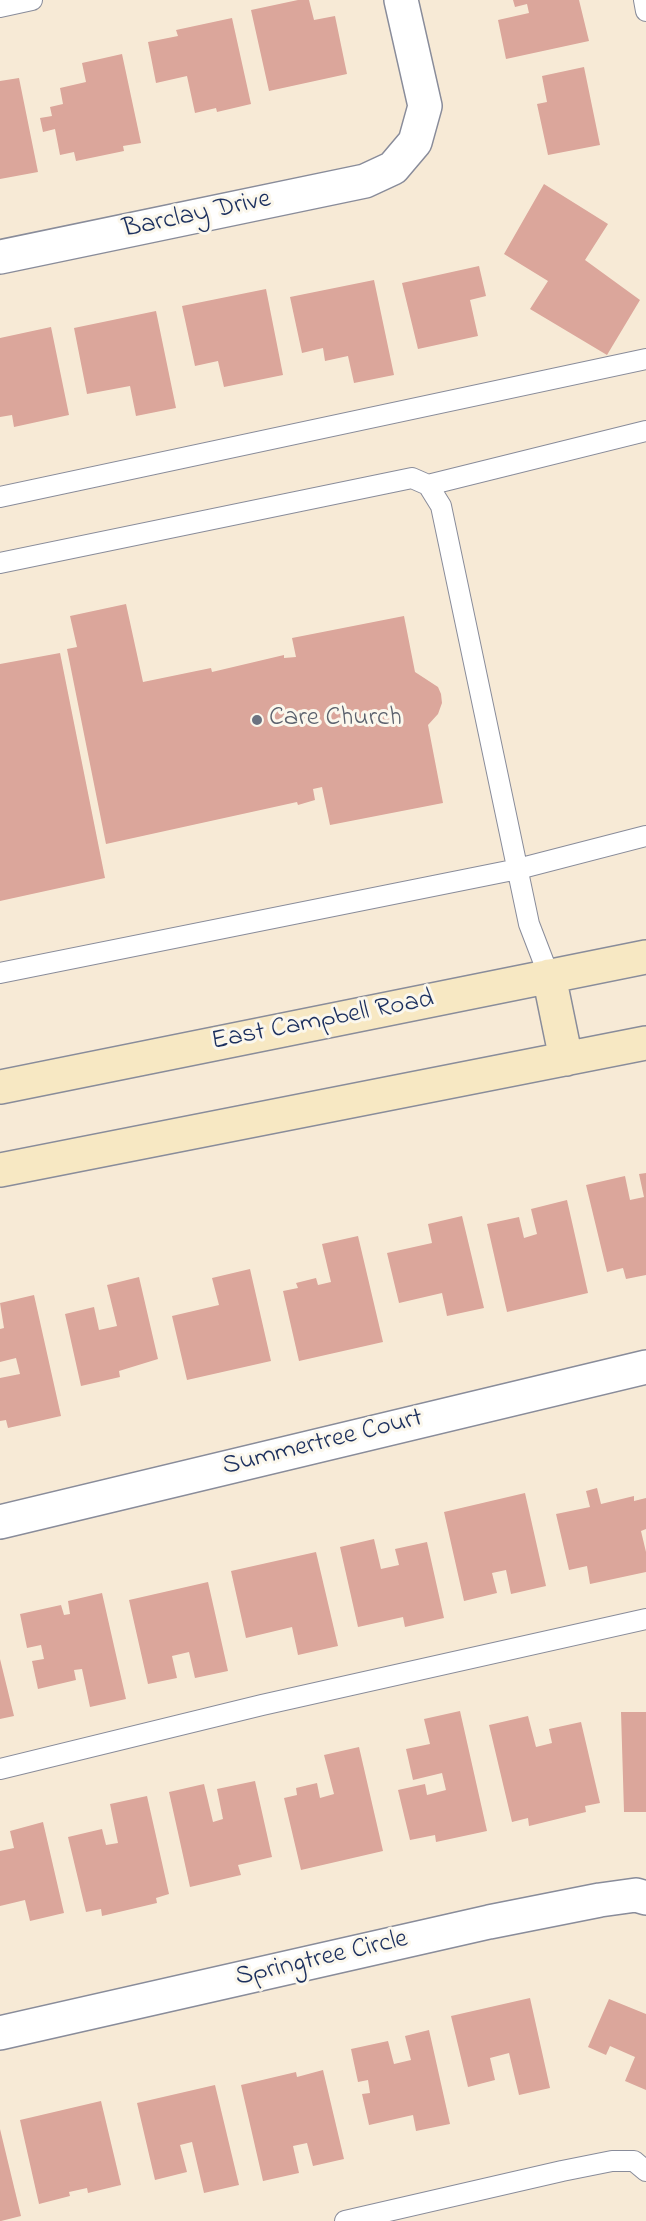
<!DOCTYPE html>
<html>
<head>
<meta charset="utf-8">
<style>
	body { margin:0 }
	canvas { display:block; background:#f7ead6 }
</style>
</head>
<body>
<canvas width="646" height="2221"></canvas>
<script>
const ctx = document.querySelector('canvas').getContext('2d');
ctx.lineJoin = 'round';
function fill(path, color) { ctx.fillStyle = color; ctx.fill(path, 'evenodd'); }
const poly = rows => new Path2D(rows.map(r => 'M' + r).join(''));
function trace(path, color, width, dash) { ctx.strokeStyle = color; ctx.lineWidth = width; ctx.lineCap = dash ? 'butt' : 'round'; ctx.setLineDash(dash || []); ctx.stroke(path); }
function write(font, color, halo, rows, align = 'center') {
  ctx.font = font + ' "Indie Flower",sans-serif'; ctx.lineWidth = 6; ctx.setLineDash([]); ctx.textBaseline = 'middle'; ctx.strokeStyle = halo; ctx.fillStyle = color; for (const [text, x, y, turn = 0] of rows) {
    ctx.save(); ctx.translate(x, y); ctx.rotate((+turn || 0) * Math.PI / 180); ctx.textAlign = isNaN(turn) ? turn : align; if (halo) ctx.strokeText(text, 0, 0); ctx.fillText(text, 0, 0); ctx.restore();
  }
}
const building = poly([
	[298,0,309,0,314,20,335,16,347,74,269,91,251,10],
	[513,0,579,0,589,41,506,59,498,20,529,13,527,4,515,7],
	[232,18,251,104,217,112,216,108,195,113,187,76,156,83,148,42,178,36,176,30],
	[122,54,141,143,123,146,124,151,76,161,74,152,60,155,55,129,43,132,40,118,52,116,50,107,63,104,60,88,86,82,82,63],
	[584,67,600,145,548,155,537,104,547,102,542,76],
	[19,78,38,172,0,179,0,81],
	[544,184,608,224,585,260,640,300,607,355,530,309,548,281,504,254],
	[479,266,486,296,470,300,478,336,418,349,402,283],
	[374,280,394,375,354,383,348,356,325,361,323,348,302,353,290,297],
	[266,289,283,375,224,387,218,361,195,366,182,306],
	[156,311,176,408,136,416,130,386,87,394,74,328],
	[51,327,69,415,14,427,12,415,0,417,0,338],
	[126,604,143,682,211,668,212,672,284,655,284,658,296,657,292,638,404,616,415,672,438,687,441,694,442,703,438,714,428,725,443,803,330,825,322,787,313,789,315,800,298,805,297,802,106,844,67,649,77,647,70,616],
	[60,653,105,878,0,901,0,664],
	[646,1173,646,1275,626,1279,623,1268,607,1272,586,1185,625,1176,630,1200,644,1197,639,1174],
	[567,1200,588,1293,507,1312,487,1224,519,1217,524,1238,537,1234,531,1209],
	[462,1216,484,1308,447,1316,442,1293,399,1303,387,1253,432,1243,428,1224],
	[358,1236,383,1342,299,1361,283,1291,298,1288,296,1283,316,1278,318,1285,331,1282,322,1244],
	[250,1269,271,1361,187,1380,172,1316,219,1305,212,1278],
	[139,1277,158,1359,119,1371,120,1377,81,1386,65,1314,94,1307,99,1330,117,1326,107,1285],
	[34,1295,61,1416,8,1428,6,1420,0,1421,0,1378,20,1374,16,1358,0,1362,0,1329,4,1328,0,1303],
	[597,1488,601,1504,634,1496,634,1501,646,1498,646,1529,641,1531,646,1552,646,1572,590,1584,587,1566,569,1570,556,1514,590,1507,586,1491],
	[525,1493,546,1586,511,1594,506,1570,492,1573,497,1593,464,1601,444,1512],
	[374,1539,381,1569,399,1565,395,1549,427,1542,444,1618,405,1627,403,1617,358,1627,340,1547],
	[316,1552,338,1646,298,1655,292,1627,246,1638,231,1571],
	[208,1582,228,1671,195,1678,189,1652,172,1656,177,1678,148,1684,129,1600],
	[102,1593,126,1699,90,1707,82,1669,74,1670,76,1680,38,1689,32,1661,44,1659,41,1645,27,1648,20,1614,61,1605,64,1615,70,1614,68,1601],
	[0,1659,14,1716,0,1719],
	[460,1711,487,1831,436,1842,435,1835,410,1840,398,1790,425,1784,427,1795,446,1790,442,1773,413,1780,406,1749,430,1744,424,1719],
	[621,1712,646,1712,646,1812,624,1812],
	[528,1716,536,1747,552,1743,549,1729,581,1722,600,1803,585,1806,586,1812,529,1826,528,1818,512,1822,489,1725],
	[359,1747,383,1851,301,1870,284,1798,297,1795,296,1788,317,1783,320,1798,334,1794,324,1755],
	[255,1781,272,1857,238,1865,241,1875,190,1887,169,1792,204,1784,213,1822,223,1819,217,1789],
	[147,1796,169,1894,156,1898,157,1903,102,1916,101,1909,86,1912,68,1837,102,1829,106,1845,118,1843,110,1804],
	[43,1822,64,1913,30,1921,25,1900,0,1906,0,1851,14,1848,10,1831],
	[530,1998,550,2088,519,2095,509,2053,490,2058,495,2080,468,2087,451,2016],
	[609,1999,646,2014,646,2090,625,2081,635,2057,610,2046,606,2055,588,2047],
	[429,2030,450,2124,416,2131,413,2115,369,2125,362,2094,370,2093,368,2080,358,2082,351,2049,388,2041,394,2064,411,2060,405,2036],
	[323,2070,344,2159,313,2166,307,2143,293,2146,299,2173,263,2181,241,2085,296,2072,297,2077],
	[215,2085,239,2185,204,2193,192,2142,180,2145,187,2172,155,2180,137,2103],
	[101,2101,121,2185,88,2193,87,2188,69,2192,70,2196,39,2204,20,2120],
	[0,2129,21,2216,1,2221,0,2221]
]);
const lane = poly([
	[644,0,646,11],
	[0,7,32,0],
	[428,485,646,431],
	[0,497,646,359],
	[0,563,412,478,428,485,441,506,529,924,549,976],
	[0,973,518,869,646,836],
	[0,1769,262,1705,646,1619],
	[345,2221,562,2171,612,2161,634,2161,646,2171]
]);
const street = poly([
	[0,257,365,181,393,168,415,142,425,106,401,0],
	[0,1522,646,1367],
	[0,2033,489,1922,600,1900,636,1895,646,1898]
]);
const secondary = poly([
	[549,976,566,1059],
	[0,1087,646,957],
	[0,1170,646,1043]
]);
const markers = [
	[257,720,6,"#6b7280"]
];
const streetNames = [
	["Barclay Drive",197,216,-12],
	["East Campbell Road",323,1022,-11],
	["Summertree Court",323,1444,-14],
	["Springtree Circle",322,1960,-13]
];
const worshipNames = [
	["Care Church",269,720]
];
fill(building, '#dba69b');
trace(lane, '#898c9a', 22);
trace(street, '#898c9a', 36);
trace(secondary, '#898c9a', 36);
trace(lane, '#fff', 20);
trace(street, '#fff', 33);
trace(secondary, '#f7e8c3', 33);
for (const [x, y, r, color] of markers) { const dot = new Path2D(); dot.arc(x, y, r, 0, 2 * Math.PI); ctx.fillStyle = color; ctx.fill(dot); trace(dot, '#fbf7ec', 2); }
write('27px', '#1b2f5e', '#fbf7ec', streetNames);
write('27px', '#5b616d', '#fbf7ec', worshipNames, 'left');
</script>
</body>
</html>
